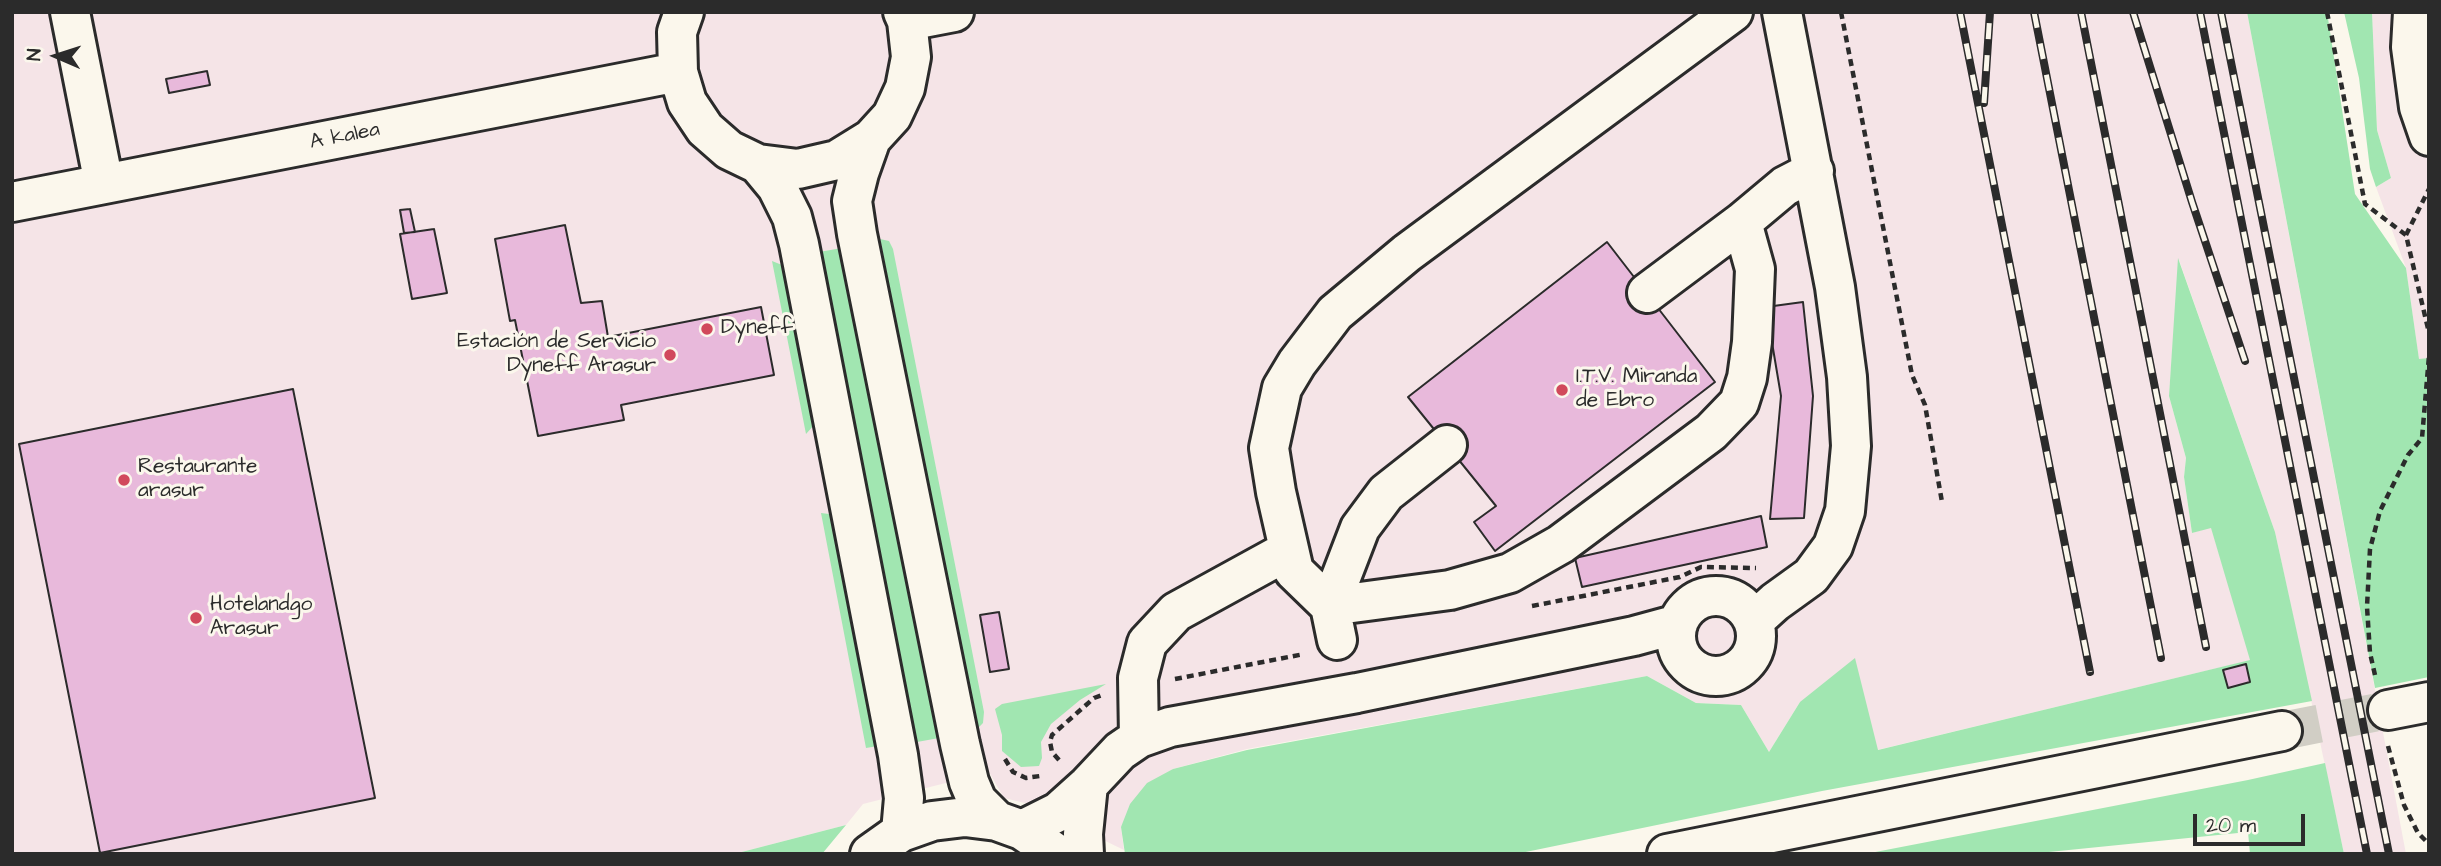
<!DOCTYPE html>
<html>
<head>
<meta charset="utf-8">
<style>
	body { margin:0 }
	#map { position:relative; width:2441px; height:866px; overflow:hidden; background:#fbf7ec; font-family:"Architects Daughter",sans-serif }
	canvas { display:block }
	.frame { position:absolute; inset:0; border:14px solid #2b2b2b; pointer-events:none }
	.north { position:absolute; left:21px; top:21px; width:70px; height:70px; -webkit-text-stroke:5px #fbf7ec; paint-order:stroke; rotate:273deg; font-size:19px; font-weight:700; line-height:28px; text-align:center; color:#2b2b2b }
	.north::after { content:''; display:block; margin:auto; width:24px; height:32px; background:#2b2b2b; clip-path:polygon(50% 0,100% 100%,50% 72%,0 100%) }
	.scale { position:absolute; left:2193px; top:814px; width:112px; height:32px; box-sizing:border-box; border:4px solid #2b2b2b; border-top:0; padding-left:9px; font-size:21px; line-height:24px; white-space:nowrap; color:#2b2b2b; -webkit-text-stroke:5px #fbf7ec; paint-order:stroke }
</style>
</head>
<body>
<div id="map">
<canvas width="2441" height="866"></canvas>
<div class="frame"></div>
<div class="north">N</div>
<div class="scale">20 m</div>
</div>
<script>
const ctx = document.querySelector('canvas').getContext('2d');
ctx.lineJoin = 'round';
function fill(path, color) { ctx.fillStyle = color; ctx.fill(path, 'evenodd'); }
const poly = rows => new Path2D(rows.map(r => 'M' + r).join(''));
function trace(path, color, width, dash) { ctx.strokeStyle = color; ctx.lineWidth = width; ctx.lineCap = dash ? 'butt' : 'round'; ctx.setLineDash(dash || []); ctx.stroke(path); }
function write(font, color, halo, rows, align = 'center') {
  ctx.font = font + ' "Architects Daughter",sans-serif'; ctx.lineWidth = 6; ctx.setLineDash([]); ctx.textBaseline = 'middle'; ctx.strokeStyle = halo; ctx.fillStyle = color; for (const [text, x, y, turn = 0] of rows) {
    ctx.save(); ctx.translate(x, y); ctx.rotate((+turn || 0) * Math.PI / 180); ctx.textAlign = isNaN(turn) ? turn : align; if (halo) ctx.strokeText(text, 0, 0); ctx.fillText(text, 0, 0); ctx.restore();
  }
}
const built = poly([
	[12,12,2247,12,2406,854,2344,854,2275,532,2179,260,2169,396,2186,458,2184,477,2192,533,2211,527,2251,660,1877,750,1800,702,1769,752,1741,705,1696,703,1647,676,1247,749,1173,769,1121,827,1124,850,1029,804,1004,798,989,772,863,804,846,825,734,854,12,854],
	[2372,12,2429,12,2429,358,2419,360,2406,268,2376,187,2391,178,2377,130]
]);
const green = poly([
	[2247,12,2327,12,2355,194,2406,268,2419,359,2429,358,2429,677,2375,688],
	[2344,12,2372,12,2377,130,2391,178,2376,187,2370,169,2359,78],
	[880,239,889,241,893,249,984,712,983,723,977,729],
	[842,248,939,738,917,742,819,252],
	[2178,258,2275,532,2312,701,1822,791,1516,854,1125,854,1121,827,1130,804,1147,783,1173,769,1247,750,1647,676,1696,703,1741,705,1769,752,1800,702,1855,658,1878,750,2250,660,2211,528,2192,533,2184,477,2186,458,2169,396],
	[772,261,782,265,814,425,806,434],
	[821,513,829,514,834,523,878,746,866,748],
	[1106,684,1080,700,1051,724,1041,742,1042,758,1039,766,1021,767,1002,751,1002,735,995,709,1002,704],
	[2325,763,2344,854,2250,854,2248,832,2029,854,1865,854,2248,780],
	[846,825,822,854,734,854]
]);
const building = poly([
	[207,71,210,85,169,93,166,79,207,71],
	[410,209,415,232,404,233,400,210,410,209],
	[565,225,581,303,602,301,608,337,761,307,774,375,621,405,624,420,538,436,515,320,510,321,495,239,565,225],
	[434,229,447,293,412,299,400,234,434,229],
	[1607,242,1715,382,1495,551,1474,522,1496,506,1408,397,1607,242],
	[1803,302,1813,396,1804,518,1770,519,1781,396,1766,307,1803,302],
	[293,389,375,798,100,853,19,444,293,389],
	[1761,516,1767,547,1582,587,1575,558,1761,516],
	[999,612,1009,669,990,672,980,615,999,612],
	[2246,664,2250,682,2228,688,2223,670,2246,664]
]);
const minorTunnel = poly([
	[2282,731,2388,710]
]);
const path = poly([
	[1841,12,1912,375,1925,405,1942,502],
	[2327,12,2365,204,2406,235,2429,333],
	[2406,235,2429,189],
	[1532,606,1680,577,1701,567,1756,568],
	[2375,675,2370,653,2367,607,2370,549,2380,511,2408,455,2422,438,2429,356],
	[1175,679,1304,654],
	[2388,746,2404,805,2418,833,2429,844],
	[1005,759,1013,772,1026,778,1040,776],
	[1059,760,1052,752,1050,742,1052,735,1094,698,1102,695]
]);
const minor = poly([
	[70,12,104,184],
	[684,12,677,32,678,72,687,102,705,129,729,150,758,164,798,169,837,160,871,139,892,116,905,88,911,57,907,21,903,12],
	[2413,12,2411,47,2419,107,2429,136],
	[907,21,954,12],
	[871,139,859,173,852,201,857,234,960,744,969,782,977,801,997,821],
	[758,164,777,187,792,217,799,244,898,755,904,798,901,832],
	[12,202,678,72],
	[1742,222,1785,186,1814,171],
	'1676 636a40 40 0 1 1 80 0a40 40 0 1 1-80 0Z',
	[1330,606,1294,571,1276,492,1269,448,1282,388,1297,363,1335,313,1407,253,1733,12],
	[1330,606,1450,590,1510,573,1561,544,1711,432,1739,403,1747,378,1752,342,1755,269,1742,222,1647,293],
	[1754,621,1775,602,1811,576,1833,546,1845,511,1851,446,1847,377,1835,287,1782,12],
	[1337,640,1330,606,1360,528,1386,493,1447,445],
	[2388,710,2429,702],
	[1139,738,1138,678,1147,643,1176,612,1289,550],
	[1022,830,1058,812,1088,785,1120,751,1139,738,1170,727,1357,693,1634,636,1678,624],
	[870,854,901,832,932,821,965,817,997,821,1022,830,1057,854],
	[1084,854,1083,834,1088,785],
	[1667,854,2282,731]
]);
const rail = poly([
	[1960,12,2090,672],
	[2034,12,2161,658],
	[2081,12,2206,647],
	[2133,12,2192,202,2245,361],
	[2200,12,2367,854],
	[2221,12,2389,854],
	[1984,103,1990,12]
]);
const markers = [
	[707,329,7,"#d1495b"],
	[670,355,7,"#d1495b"],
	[1562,390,7,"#d1495b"],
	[124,480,7,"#d1495b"],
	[196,618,7,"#d1495b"]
];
const streetNames = [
	["A kalea",345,137,-11]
];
const poiNames = [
	["Dyneff",721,329],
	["Estación de Servicio",656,343,"right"],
	["Dyneff Arasur",656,367,"right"],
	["I.T.V. Miranda",1576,378],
	["de Ebro",1576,402],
	["Restaurante",138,468],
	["arasur",138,492],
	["Hotelandgo",210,606],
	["Arasur",210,630]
];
fill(built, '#f5e4e7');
fill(green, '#a1e6b1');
fill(building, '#e8b9db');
trace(building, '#2b2b2b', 2);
trace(minorTunnel, '#d1cec5', 38, [38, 19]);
trace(minor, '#2b2b2b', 44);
trace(path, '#2b2b2b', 4.5, [7, 5]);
trace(minor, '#fbf7ec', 38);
trace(rail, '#2b2b2b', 8);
trace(rail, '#fbf7ec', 5, [16]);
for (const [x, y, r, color] of markers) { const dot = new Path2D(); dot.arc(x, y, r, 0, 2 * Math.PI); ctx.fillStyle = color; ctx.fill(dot); trace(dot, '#fbf7ec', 2.5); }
write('21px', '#2b2b2b', '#fbf7ec', streetNames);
write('21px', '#2b2b2b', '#fbf7ec', poiNames, 'left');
</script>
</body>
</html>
